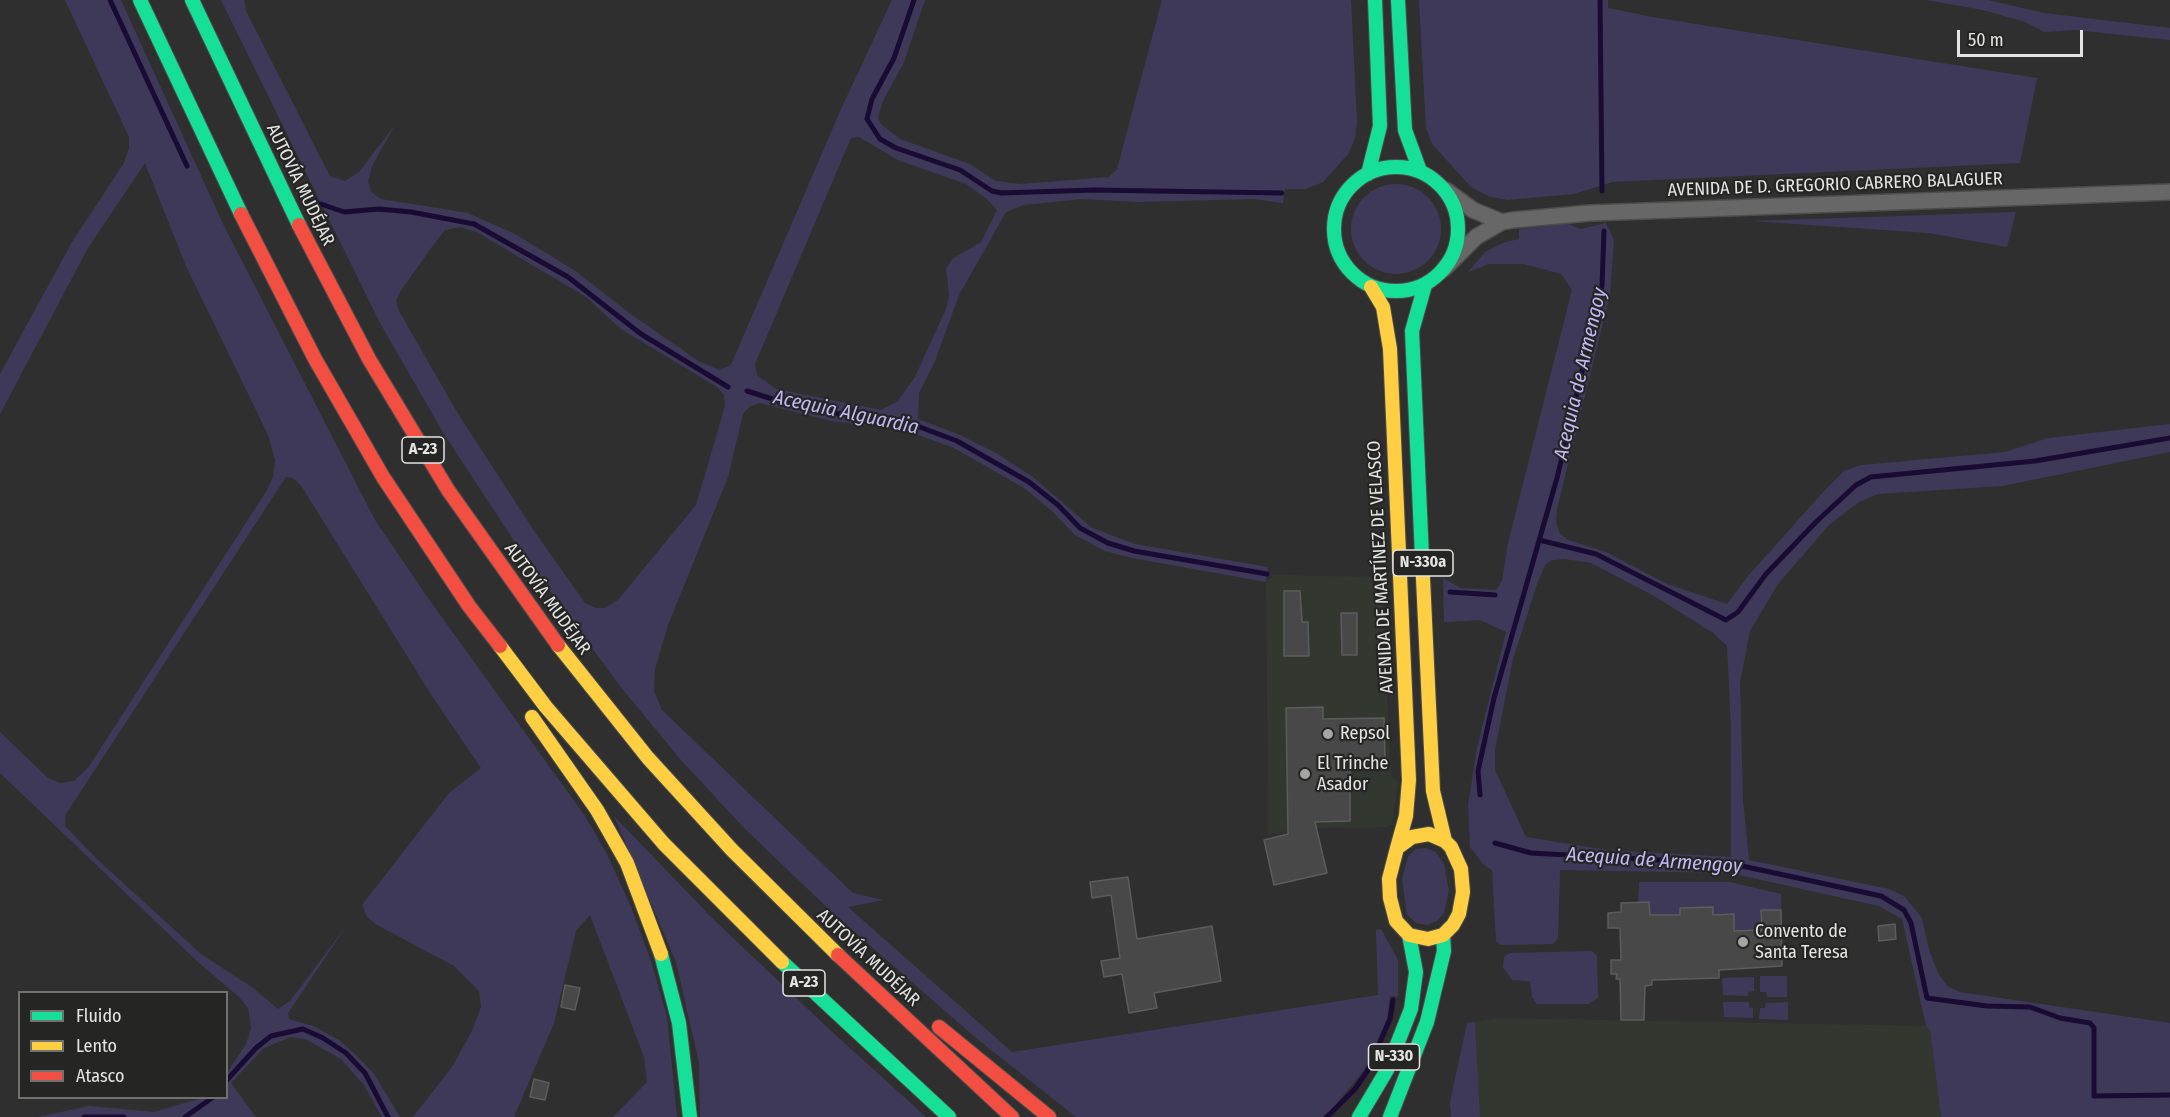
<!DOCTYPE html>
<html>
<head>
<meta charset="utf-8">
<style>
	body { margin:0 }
	#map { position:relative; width:2170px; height:1117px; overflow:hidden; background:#2f2f2f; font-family:"Fira Sans Condensed",sans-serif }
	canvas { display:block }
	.legend { position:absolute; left:18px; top:991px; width:210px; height:108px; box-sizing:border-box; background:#252624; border:2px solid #717270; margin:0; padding:8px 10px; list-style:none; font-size:18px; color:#e4e5e3 }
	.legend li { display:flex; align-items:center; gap:12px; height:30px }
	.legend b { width:30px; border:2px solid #717270 }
	.scale { position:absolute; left:1957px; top:30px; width:126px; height:27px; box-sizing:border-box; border:3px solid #e4e5e3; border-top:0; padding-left:8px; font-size:18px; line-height:21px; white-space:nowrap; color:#e4e5e3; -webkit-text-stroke:4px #252624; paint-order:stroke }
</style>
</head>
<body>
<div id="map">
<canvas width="2170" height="1117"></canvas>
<ul class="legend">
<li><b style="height:8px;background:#16e098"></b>Fluido</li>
<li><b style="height:8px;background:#ffcf43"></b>Lento</li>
<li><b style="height:8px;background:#f24e42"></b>Atasco</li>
</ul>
<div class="scale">50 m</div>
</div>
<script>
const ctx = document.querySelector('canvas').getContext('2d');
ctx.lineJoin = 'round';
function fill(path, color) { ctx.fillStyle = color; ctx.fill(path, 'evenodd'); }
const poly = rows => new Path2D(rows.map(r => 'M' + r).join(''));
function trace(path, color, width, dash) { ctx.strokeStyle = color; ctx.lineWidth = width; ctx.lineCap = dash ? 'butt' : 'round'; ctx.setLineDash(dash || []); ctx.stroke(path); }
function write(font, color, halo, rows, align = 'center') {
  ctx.font = font + ' "Fira Sans Condensed",sans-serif'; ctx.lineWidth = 4.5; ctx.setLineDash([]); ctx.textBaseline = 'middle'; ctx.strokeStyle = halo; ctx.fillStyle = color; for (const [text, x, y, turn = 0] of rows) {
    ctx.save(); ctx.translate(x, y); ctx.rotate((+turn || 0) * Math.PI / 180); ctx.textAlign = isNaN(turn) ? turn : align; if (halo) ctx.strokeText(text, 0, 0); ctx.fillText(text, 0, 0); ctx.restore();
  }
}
const built = poly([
	[1274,575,1381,577,1391,774,1398,782,1392,825,1387,827,1317,828,1268,834,1266,582],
	[1500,1018,1926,1026,1930,1030,1941,1117,1480,1117,1475,1022]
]);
const green = poly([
	[65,0,121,0,223,224,375,520,428,598,585,816,607,854,631,907,652,964,667,1017,677,1117,613,1117,647,1082,644,1057,590,915,576,931,554,1023,514,1117,413,1117,452,1067,472,1031,481,1007,479,991,454,966,377,925,367,917,362,905,449,793,481,768,432,696,302,487,293,478,286,477,66,814,65,826,98,860,201,954,253,988,278,1009,290,1001,347,925,288,1013,289,1019,313,1026,339,1040,356,1055,374,1074,400,1117,382,1117,364,1085,341,1059,305,1039,291,1037,264,1048,231,1083,256,1117,38,1117,89,1106,154,1112,202,1098,226,1098,227,1073,246,1044,251,1028,248,1008,238,996,199,963,0,773,0,732,48,778,60,783,74,781,88,768,267,490,273,477,275,460,268,435,186,266,145,163,88,248,0,414,0,374,72,242,124,163,129,148,129,137],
	[221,0,244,0,246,11,330,176,345,181,359,172,395,125,373,164,368,181,371,192,381,199,468,213,515,234,574,270,632,315,700,362,720,370,731,365,841,109,892,0,925,0,904,62,882,103,878,118,881,124,900,139,970,164,996,181,1020,184,1109,177,1117,169,1162,0,1351,0,1357,122,1355,138,1349,153,1323,182,1306,189,1285,189,1283,203,1254,199,1137,202,1082,199,1024,205,1006,212,959,295,935,361,919,393,918,419,960,435,996,453,1033,477,1092,528,1135,544,1268,567,1266,582,1132,558,1105,551,1075,535,1052,511,1024,488,954,448,902,429,831,421,760,403,749,407,743,414,728,477,668,625,655,669,654,691,662,710,853,893,883,900,848,907,1012,1052,1378,995,1376,930,1381,929,1398,960,1398,997,1390,996,1387,1019,1365,1069,1333,1108,1322,1117,1076,1117,976,1038,834,914,745,829,681,760,620,686,520,550,444,434,380,323],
	[859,137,898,160,966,184,987,199,997,210,981,242,952,259,946,269,949,296,946,309,915,377,898,401,881,410,776,389,757,375,755,364,851,138],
	[460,227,477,232,586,297,621,329,717,387,724,395,725,406,696,505,618,600,605,608,596,608,585,603,534,531,457,412,399,311,396,301,400,292,431,248,445,230],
	[1419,0,1608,0,1608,8,1652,17,2037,78,2020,163,1612,182,1574,194,1508,200,1490,197,1471,187,1433,145,1426,129],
	[1926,0,1988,0,2044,13,2170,28,2170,40,2075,30,2044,32,2025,22,1983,10],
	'1351 229a45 45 0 1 1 90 0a45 45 0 1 1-90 0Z',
	[2016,212,2007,247,1928,233,1750,221],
	[1606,223,1614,240,1610,294,1557,509,1556,523,1560,534,1568,540,1606,552,1667,584,1727,604,1748,576,1825,490,1844,471,1861,465,2005,452,2048,438,2170,424,2170,452,2002,486,1878,494,1859,502,1829,525,1778,584,1750,631,1740,682,1743,800,1749,860,1889,889,1904,896,1922,918,1929,950,1938,973,1947,986,1960,992,2170,1023,2170,1117,1941,1117,1930,1030,1926,1026,1902,919,1879,906,1730,873,1560,870,1558,938,1553,944,1501,945,1496,941,1492,870,1483,864,1470,847,1468,805,1477,748,1506,632,1480,620,1444,622,1443,578,1461,588,1496,590,1502,581,1508,543,1572,290,1561,274,1524,264,1489,264,1468,272,1485,252,1505,242,1519,239,1519,229,1568,224,1581,229],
	[1564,559,1591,563,1656,597,1713,633,1727,646,1731,727,1731,857,1607,850,1526,837,1495,770,1495,750,1513,659,1537,584,1545,565,1552,560],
	[614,816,713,919,830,1030,926,1117,700,1117,699,1063,676,962],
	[1426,848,1436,852,1444,864,1449,890,1444,913,1437,921,1427,925,1416,923,1407,915,1402,879,1408,856,1416,849],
	[1639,882,1730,882,1781,894,1781,910,1761,911,1761,930,1734,931,1734,914,1713,915,1713,907,1680,908,1680,915,1650,915,1649,903,1638,903],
	[1592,951,1597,956,1598,998,1588,1004,1537,1004,1532,997,1530,981,1512,980,1503,967,1504,957,1510,953],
	[1760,976,1787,976,1787,997,1767,997,1766,992,1760,992],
	[1754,977,1754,991,1748,992,1748,996,1723,995,1722,978],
	[1723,1002,1749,1002,1749,1007,1753,1008,1753,1018,1724,1017],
	[1788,1002,1788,1020,1759,1019,1760,1008,1765,1008,1766,1003],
	[1475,1022,1480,1117,1451,1117,1450,1102,1467,1023]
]);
const stream = poly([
	[110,0,187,166],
	[914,0,894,58,872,99,867,119,880,139,896,148,960,170,992,191,1001,193,1094,190,1282,193],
	[1600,0,1602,191],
	[321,204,344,212,379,209,411,212,474,224,568,277,641,334,728,387],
	[747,391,782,402,832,413,904,421,957,441,1029,482,1058,505,1080,528,1108,543,1134,551,1267,574],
	[1539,540,1596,554,1726,620,1738,612,1766,574,1817,521,1856,485,1871,477,2035,461,2170,438],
	[1450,592,1495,595],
	[1480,795,1478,771,1494,698,1557,478,1602,286,1604,231],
	[1495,843,1531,853,1733,864,1881,896,1904,910,1911,923,1927,998,1987,1006,2030,1007,2060,1018,2090,1023,2094,1028,2094,1096,2170,1095],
	[226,1081,256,1048,271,1036,303,1029,323,1038,346,1053,365,1073,388,1117],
	[84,1117,124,1117],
	[185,1117,212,1098],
	[1327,1117,1355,1089,1368,1070,1390,1019,1393,1000]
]);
const building = poly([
	[1284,591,1300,591,1302,622,1308,622,1309,656,1284,656,1284,591],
	[1341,613,1357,613,1357,655,1342,655,1341,613],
	[1323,707,1323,719,1384,718,1385,762,1350,763,1350,821,1315,822,1327,873,1274,885,1264,840,1288,834,1286,708,1323,707],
	[1128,877,1137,939,1212,926,1221,981,1154,993,1157,1008,1129,1013,1122,974,1104,977,1101,961,1120,958,1111,895,1092,898,1090,882,1128,877],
	[1649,902,1650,915,1680,915,1680,908,1713,907,1713,915,1734,914,1734,931,1762,930,1761,910,1781,910,1782,966,1719,970,1719,978,1652,980,1652,985,1645,986,1644,1020,1621,1020,1620,979,1616,979,1617,974,1611,974,1611,960,1621,960,1620,928,1608,928,1608,913,1621,912,1621,903,1649,902],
	[1895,924,1896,939,1879,941,1878,926,1895,924],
	[565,985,580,988,575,1010,561,1007,565,985],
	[534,1079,549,1083,545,1100,530,1097,534,1079]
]);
const street = poly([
	[1446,190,1473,210,1502,222],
	[1444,269,1476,237,1502,222,1513,220,1590,213,2170,192]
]);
const fast = poly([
	[140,0,241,214],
	[192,0,299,225],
	[1398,0,1405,130,1420,171],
	'1334 229a62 62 0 1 1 124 0a62 62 0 1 1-124 0Z',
	[1368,174,1380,126,1375,0],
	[1422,557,1412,331,1425,285],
	[661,954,679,1023,690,1117],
	[782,962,949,1117],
	[1359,1117,1387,1070,1411,1009,1416,972,1409,935],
	[1390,1117,1427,1022,1444,951,1443,935]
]);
const slow = poly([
	[1371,287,1383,307,1390,349,1409,780,1406,816,1397,848],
	[1422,557,1433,791,1445,841],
	[558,645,648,758,732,850,838,955],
	[500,646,546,707,664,844,782,962],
	[532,717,597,810,627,863,661,954],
	[1429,834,1445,841,1451,847,1461,869,1463,892,1459,914,1453,925,1443,935,1428,939,1409,935,1396,921,1390,898,1389,879,1397,848,1412,837,1429,834]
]);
const jam = poly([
	[241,214,315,359,383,477,469,606,500,646],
	[299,225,369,359,448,490,558,645],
	[838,955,1012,1117],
	[939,1027,1049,1117]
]);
const markers = [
	[1328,734,6,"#a5a5a4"],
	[1305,774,6,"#a5a5a4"],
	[1743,942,6,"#a5a5a4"]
];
const shields = [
	[423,450,42],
	[1423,563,60],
	[804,983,42],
	[1394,1057,51]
];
const shieldNames = [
	["A-23",423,450],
	["N-330a",1423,563],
	["A-23",804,983],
	["N-330",1394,1057]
];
const streetNames = [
	["AUTOVÍA MUDÉJAR",300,185,64],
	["AVENIDA DE D. GREGORIO CABRERO BALAGUER",1835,185,-2],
	["AVENIDA DE MARTÍNEZ DE VELASCO",1381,567,-93],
	["AUTOVÍA MUDÉJAR",547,599,54],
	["AUTOVÍA MUDÉJAR",868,958,43]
];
const poiNames = [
	["Repsol",1340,734],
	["El Trinche",1317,764],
	["Asador",1317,785],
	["Convento de",1755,932],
	["Santa Teresa",1755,953]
];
const waterNames = [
	["Acequia de Armengoy",1581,374,-77],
	["Acequia Alguardia",846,413,12],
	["Acequia de Armengoy",1654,861,4]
];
fill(built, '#323730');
fill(green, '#3f3959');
trace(stream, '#190b34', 5);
fill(building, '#474847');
trace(building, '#5c5c5c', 1.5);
trace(street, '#4d4d4c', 18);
trace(fast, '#4d4d4c', 16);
trace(slow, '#4d4d4c', 16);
trace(jam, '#4d4d4c', 16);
trace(street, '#666766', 15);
trace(fast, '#16e098', 14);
trace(slow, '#ffcf43', 14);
trace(jam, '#f24e42', 14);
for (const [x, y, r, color] of markers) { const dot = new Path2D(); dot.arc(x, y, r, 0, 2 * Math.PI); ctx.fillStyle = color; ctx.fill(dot); trace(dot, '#252624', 2); }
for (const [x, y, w] of shields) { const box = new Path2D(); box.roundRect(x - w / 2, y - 13, w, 26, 4.5); ctx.fillStyle = '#252624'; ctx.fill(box); trace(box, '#e4e5e3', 1.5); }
write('bold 16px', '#e4e5e3', null, shieldNames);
write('18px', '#e4e5e3', '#252624', streetNames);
write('18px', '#e4e5e3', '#252624', poiNames, 'left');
write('italic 20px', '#c3b7f8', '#252624', waterNames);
</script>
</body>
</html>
